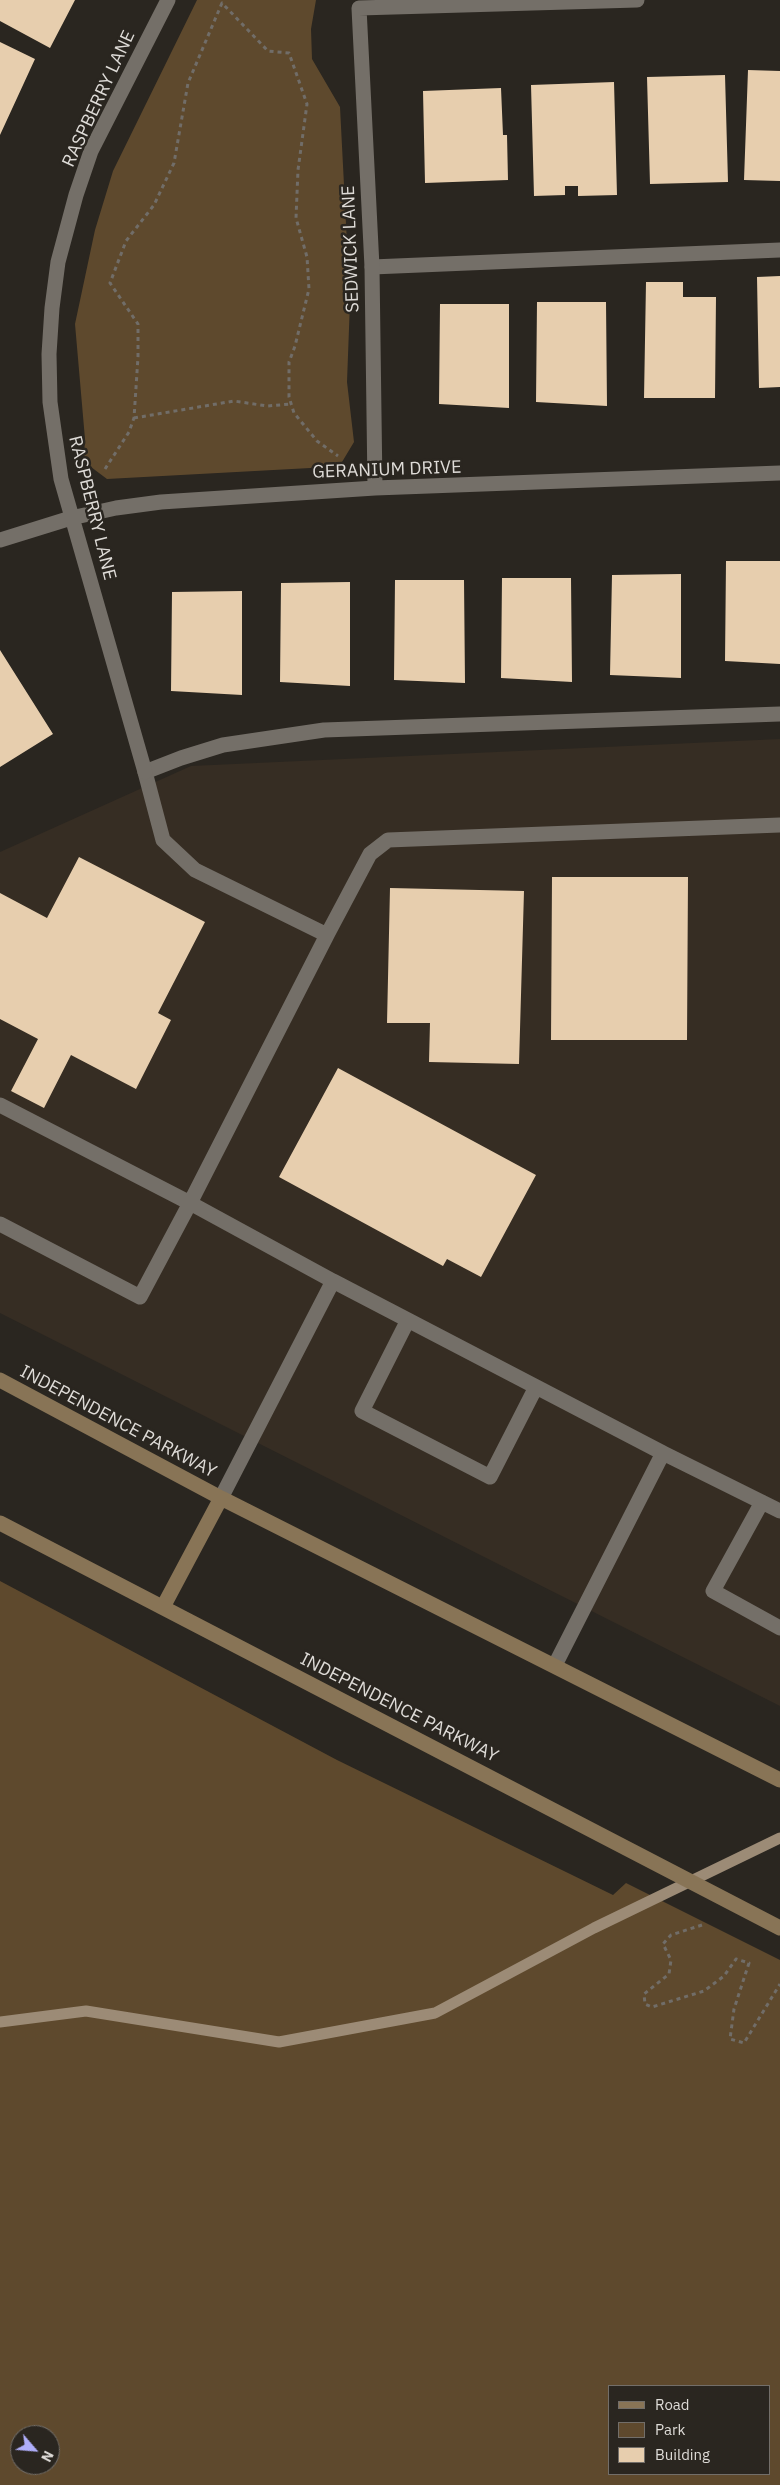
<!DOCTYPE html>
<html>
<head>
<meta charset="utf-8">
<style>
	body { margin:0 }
	#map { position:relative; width:780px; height:2485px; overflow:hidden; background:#2a2620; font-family:"IBM Plex Sans",sans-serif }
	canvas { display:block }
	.legend { position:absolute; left:608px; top:2385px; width:162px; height:90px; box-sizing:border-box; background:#2a2620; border:1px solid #726e69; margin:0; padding:6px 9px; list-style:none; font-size:15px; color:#dedbd7 }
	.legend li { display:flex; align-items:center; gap:10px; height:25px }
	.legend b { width:25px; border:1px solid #726e69 }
	.north { position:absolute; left:10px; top:2425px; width:50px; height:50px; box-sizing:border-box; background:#2a2620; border:1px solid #726e69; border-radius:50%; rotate:117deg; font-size:14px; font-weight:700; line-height:20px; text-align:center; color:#dedbd7 }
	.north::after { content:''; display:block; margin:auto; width:18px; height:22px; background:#afaefa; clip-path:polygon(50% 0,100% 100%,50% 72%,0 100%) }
</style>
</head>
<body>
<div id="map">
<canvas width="780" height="2485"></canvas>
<ul class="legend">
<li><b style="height:6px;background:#887456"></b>Road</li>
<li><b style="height:14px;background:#5e492d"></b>Park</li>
<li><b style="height:14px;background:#e7ceae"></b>Building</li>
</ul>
<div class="north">N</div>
</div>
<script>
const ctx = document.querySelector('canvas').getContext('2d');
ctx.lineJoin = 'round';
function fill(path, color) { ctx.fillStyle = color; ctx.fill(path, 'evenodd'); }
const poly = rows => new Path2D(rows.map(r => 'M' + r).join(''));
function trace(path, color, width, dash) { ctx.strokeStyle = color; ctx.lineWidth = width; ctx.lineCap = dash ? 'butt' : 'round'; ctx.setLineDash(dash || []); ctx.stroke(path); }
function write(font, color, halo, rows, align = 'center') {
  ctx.font = font + ' "IBM Plex Sans",sans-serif'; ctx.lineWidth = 5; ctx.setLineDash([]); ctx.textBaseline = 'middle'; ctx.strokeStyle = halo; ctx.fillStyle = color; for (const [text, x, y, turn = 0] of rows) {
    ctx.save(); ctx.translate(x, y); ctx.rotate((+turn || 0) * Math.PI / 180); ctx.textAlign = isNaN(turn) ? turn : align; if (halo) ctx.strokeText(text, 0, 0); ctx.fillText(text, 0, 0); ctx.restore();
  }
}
const built = poly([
	[780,739,780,1706,0,1313,0,852,191,766]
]);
const green = poly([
	[197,0,316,0,311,29,312,59,340,107,350,302,347,382,354,442,342,462,329,467,107,479,91,467,84,456,85,439,75,324,95,230,113,171],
	[0,1581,337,1760,613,1895,626,1883,780,1960,780,2485,0,2485],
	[609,2386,769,2386,769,2474,609,2474],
	[20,2435,50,2435,50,2465,20,2465]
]);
const stream = poly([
	[0,2022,86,2011,279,2042,435,2013,594,1928,780,1838]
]);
const building = poly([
	[0,0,75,0,50,48,0,21],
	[0,42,35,59,0,135],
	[748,70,780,71,780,181,744,180],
	[725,75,728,182,650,184,647,77],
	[614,82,617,195,578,196,578,186,565,186,565,195,534,196,531,85],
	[501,88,503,135,507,135,508,180,425,183,423,91],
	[780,276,780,387,759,388,757,277],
	[646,282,683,282,683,297,716,297,715,398,644,398],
	[537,302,606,302,607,406,536,402],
	[440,304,509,304,509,408,439,404],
	[726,561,780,561,780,664,725,661],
	[681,574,681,678,610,675,612,575],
	[502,578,571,578,572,682,501,678],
	[395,580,464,580,465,683,394,680],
	[350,582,350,686,280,682,281,583],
	[242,591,242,695,171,691,172,592],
	[0,650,53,734,0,767],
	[79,857,205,922,158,1013,171,1020,136,1089,71,1055,44,1108,11,1091,38,1039,0,1019,0,893,47,918],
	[552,877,688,877,687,1040,551,1040],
	[390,888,524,891,519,1064,429,1062,430,1023,387,1023],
	[338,1068,536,1175,481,1277,447,1259,443,1266,279,1177]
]);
const path = poly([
	[134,418,234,401,267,406,291,404],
	[105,469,129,432,134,418,138,357,138,324,110,283,126,241,154,205,174,163,188,83,222,3,268,51,289,53,307,104,298,170,296,218,307,257,309,289,295,346,289,362,289,397,294,413,317,441,338,456],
	[702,1925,671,1935,663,1944,671,1960,669,1974,644,1994,645,2004,652,2007,704,1991,724,1976,736,1959,749,1963,734,2009,730,2039,744,2043,780,1984]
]);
const lane = poly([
	[372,267,780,250],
	[327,935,370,854,388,840,780,825],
	[0,1105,190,1203,140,1297,0,1224],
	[333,1281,663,1453],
	[408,1320,362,1411,490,1477,536,1387],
	[221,1498,333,1281,190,1203,327,935,195,870,163,840,145,772,181,758,223,745,324,730,780,714],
	[762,1502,713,1591,780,1628],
	[555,1665,663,1453,780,1511]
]);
const street = poly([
	[375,488,372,267,359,8,637,0],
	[0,540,71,518,116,508,161,502,375,488,780,473],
	[145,772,61,479,50,402,49,354,52,308,58,262,76,195,91,151,168,0]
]);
const secondary = poly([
	[0,1380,221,1498,780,1780],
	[0,1523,780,1928],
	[163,1607,221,1498]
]);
const streetNames = [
	["RASPBERRY LANE",99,99,-65],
	["SEDWICK LANE",351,249,-92],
	["GERANIUM DRIVE",387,470,-2],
	["RASPBERRY LANE",92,508,76],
	["INDEPENDENCE PARKWAY",118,1422,28],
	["INDEPENDENCE PARKWAY",399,1708,27]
];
fill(built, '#362d23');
fill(green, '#5e492d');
trace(stream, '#9c8b76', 11);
fill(building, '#e7ceae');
trace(path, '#716d68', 3, [4, 4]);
trace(lane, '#746f68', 15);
trace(street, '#746f68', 15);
trace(secondary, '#887456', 15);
write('18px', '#dedbd7', '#2a2620', streetNames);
</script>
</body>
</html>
